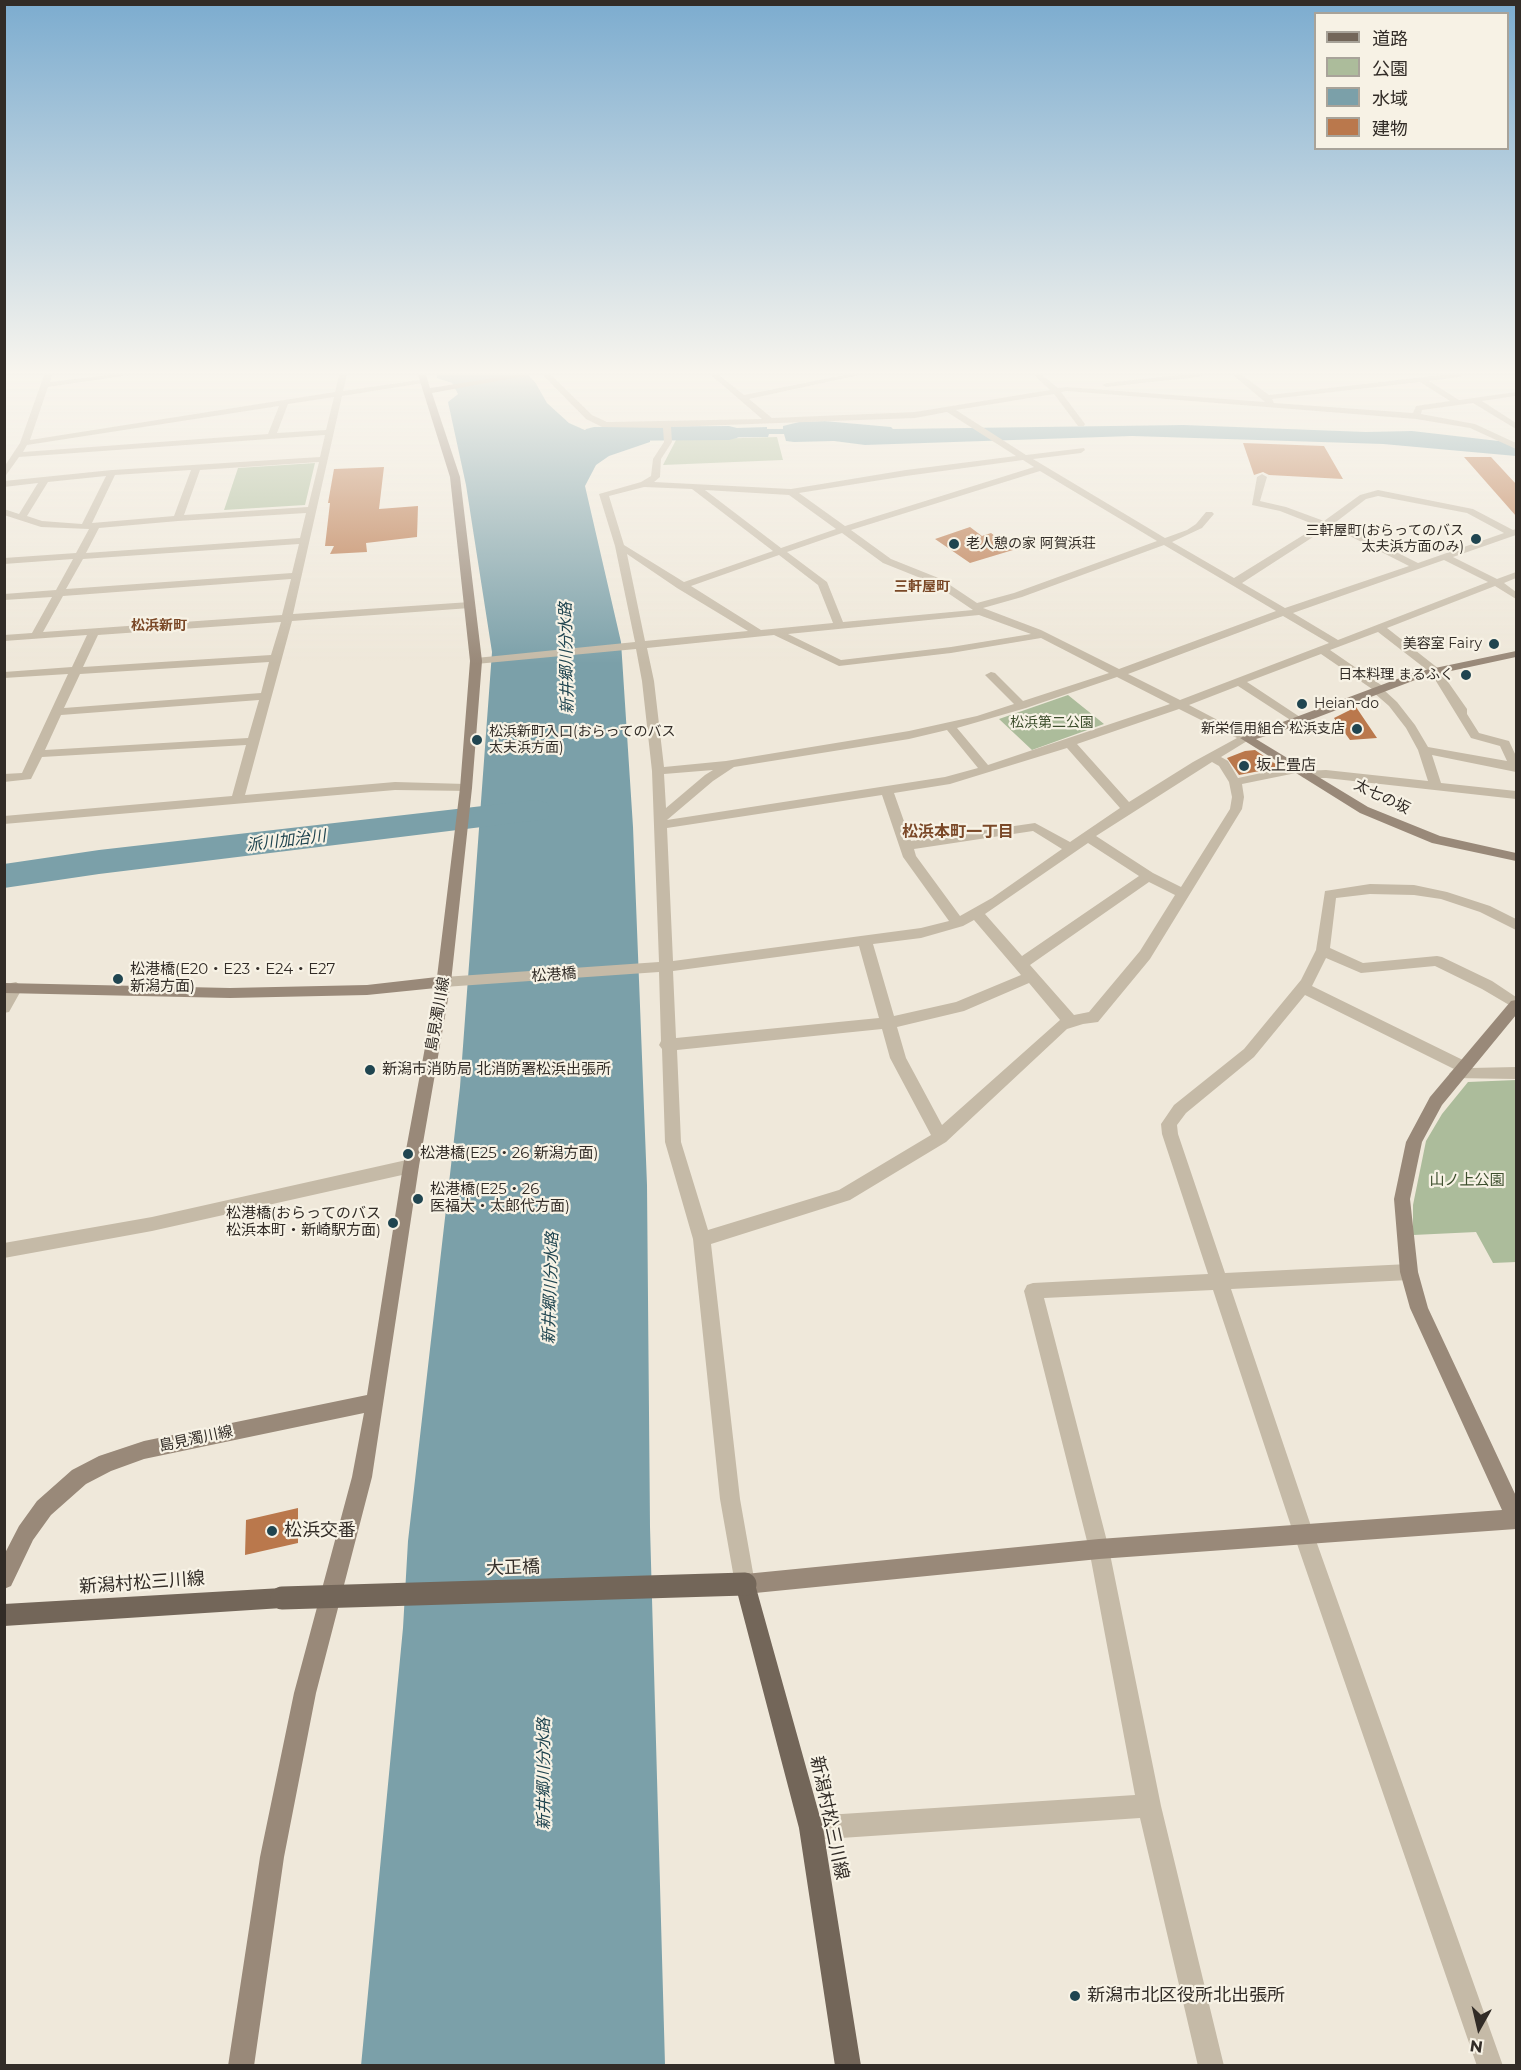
<!DOCTYPE html>
<html>
<head>
<meta charset="utf-8">
<style>
	body { margin:0 }
	#map { position:relative; width:1521px; height:2070px; overflow:hidden; background:#efe8da; font-family:Montserrat,"Noto Sans JP",sans-serif }
	canvas { display:block }
	.frame { position:absolute; inset:0; border:6px solid #322c27; pointer-events:none }
	.legend { position:absolute; left:1314px; top:12px; width:195px; height:138px; box-sizing:border-box; background:#f7f2e5; border:2px solid #a8a399; margin:0; padding:8px 10px; list-style:none; font-size:18px; color:#322c27 }
	.legend li { display:flex; align-items:center; gap:12px; height:30px }
	.legend b { width:30px; border:2px solid #a8a399 }
	.north { position:absolute; left:1449px; top:1998px; width:60px; height:60px; -webkit-text-stroke:4px #f7f2e5; paint-order:stroke; rotate:188deg; font-size:16px; font-weight:700; line-height:24px; text-align:center; color:#322c27 }
	.north::after { content:''; display:block; margin:auto; width:21px; height:27px; background:#322c27; clip-path:polygon(50% 0,100% 100%,50% 72%,0 100%) }
</style>
</head>
<body>
<div id="map">
<canvas width="1521" height="2070"></canvas>
<div class="frame"></div>
<ul class="legend">
<li><b style="height:8px;background:#736659"></b>道路</li>
<li><b style="height:16px;background:#acbc9b"></b>公園</li>
<li><b style="height:16px;background:#7ba0a9"></b>水域</li>
<li><b style="height:16px;background:#ba784c"></b>建物</li>
</ul>
<div class="north">N</div>
</div>
<script>
const ctx = document.querySelector('canvas').getContext('2d');
ctx.lineJoin = 'round';
function fill(path, color) { ctx.fillStyle = color; ctx.fill(path, 'evenodd'); }
const poly = rows => new Path2D(rows.map(r => 'M' + r).join(''));
function trace(path, color, width, dash) { ctx.strokeStyle = color; ctx.lineWidth = width; ctx.lineCap = dash ? 'butt' : 'round'; ctx.setLineDash(dash || []); ctx.stroke(path); }
function write(font, color, halo, rows, align = 'center') {
  ctx.font = font + ' Montserrat,"Noto Sans JP",sans-serif'; ctx.lineWidth = 4.5; ctx.setLineDash([]); ctx.textBaseline = 'middle'; ctx.strokeStyle = halo; ctx.fillStyle = color; for (const [text, x, y, turn = 0] of rows) {
    ctx.save(); ctx.translate(x, y); ctx.rotate((+turn || 0) * Math.PI / 180); ctx.textAlign = isNaN(turn) ? turn : align; if (halo) ctx.strokeText(text, 0, 0); ctx.fillText(text, 0, 0); ctx.restore();
  }
}
const green = poly([
	[777,437,783,460,663,465,676,440],
	[315,463,305,505,224,510,238,468],
	[1068,695,1104,724,1032,750,999,719],
	[1516,1080,1516,1262,1493,1263,1476,1232,1413,1235,1413,1205,1426,1141,1442,1114,1468,1082]
]);
const water = poly([
	[437,375,528,375,535,382,547,403,569,423,587,431,650,432,650,442,609,456,596,465,585,486,621,642,633,827,647,1185,650,1527,665,2065,361,2066,403,1628,408,1541,460,1087,492,652,466,485,448,402,458,394,452,383,437,378],
	[824,421,891,427,893,429,1184,425,1366,432,1412,431,1516,443,1516,456,1383,444,1132,436,865,445,834,441,794,442,786,441,784,434,769,434,768,437,674,438,674,430,767,427,767,429,783,429,783,426,799,422]
]);
const river = poly([
	[729,426,737,428,741,433,737,438,729,440,594,441,586,439,582,434,586,429,594,427,729,426],
	[535,800,547,803,552,811,547,819,99,874,4,888,4,864,99,850,535,800]
]);
const building = poly([
	[1243,443,1324,446,1343,479,1269,475,1263,472,1254,475],
	[1464,457,1491,457,1516,484,1516,516],
	[384,467,379,509,418,506,417,537,366,543,367,552,330,554,334,546,325,546,330,503,328,503,334,469],
	[970,527,982,536,991,533,1013,550,970,563,935,539],
	[1356,707,1377,738,1350,740,1334,718],
	[1255,750,1280,767,1239,775,1227,758,1245,751],
	[298,1508,298,1543,245,1555,246,1520]
]);
const street = poly([
	[44,375,52,375,50,382,108,375,129,375,48,387,30,440,335,392,339,375,347,375,343,391,426,379,426,383,423,383,342,396,293,614,470,602,475,605,470,608,292,621,245,795,395,782,466,784,472,788,470,791,395,790,4,824,4,816,232,796,246,745,42,757,31,779,4,782,4,774,22,773,68,674,4,678,4,672,72,667,87,635,4,641,4,635,32,633,52,597,4,600,4,594,56,590,73,559,4,564,4,558,76,553,89,529,41,527,4,515,4,509,19,514,38,483,4,487,4,481,112,470,320,457,325,435,19,457,4,478,4,467,20,443,44,375],
	[334,397,326,430,277,433,288,404,334,397],
	[279,406,268,434,23,452,27,445,279,406],
	[319,462,308,507,184,515,200,470,319,462],
	[191,470,174,516,92,523,115,475,191,470],
	[106,476,82,524,42,521,27,516,48,482,106,476],
	[306,513,300,538,86,553,99,528,178,521,306,513],
	[299,544,292,573,66,589,83,559,299,544],
	[291,579,282,615,43,632,63,596,291,579],
	[281,622,271,655,83,667,98,635,281,622],
	[269,662,261,693,64,708,80,674,269,662],
	[259,700,248,738,45,750,61,715,259,700],
	[543,375,551,375,592,415,607,422,762,419,711,375,719,375,744,395,845,375,859,375,749,399,772,418,915,412,1050,390,1034,375,1042,375,1058,388,1067,387,1265,402,1233,375,1242,375,1269,395,1441,375,1463,375,1459,377,1429,381,1459,400,1516,392,1516,396,1482,401,1516,423,1516,429,1473,403,1422,410,1421,414,1475,424,1516,443,1516,449,1470,428,1416,419,1067,391,1061,392,1085,424,1084,426,1078,426,1054,394,956,410,1026,455,1084,448,1085,450,1081,453,1033,459,1165,538,1187,530,1196,524,1206,512,1212,512,1214,514,1202,528,1172,542,1234,578,1318,526,1280,511,1252,505,1257,477,1262,474,1267,477,1260,501,1286,507,1324,521,1360,495,1378,490,1473,509,1513,530,1516,529,1516,535,1453,557,1497,579,1516,572,1516,578,1504,583,1516,592,1516,599,1495,586,1387,628,1439,669,1467,709,1467,714,1479,733,1509,741,1516,756,1516,772,1432,755,1441,783,1516,791,1516,799,1326,778,1306,778,1302,777,1301,772,1242,784,1244,797,1242,809,1150,959,1098,1022,1083,1024,1067,1029,946,1142,850,1200,711,1244,740,1499,755,1584,752,1591,745,1594,738,1591,735,1584,720,1499,693,1239,665,1142,662,1049,659,1045,661,1041,659,972,444,987,437,982,444,977,659,962,652,771,642,681,636,649,476,664,470,661,476,658,635,642,615,546,599,494,641,482,651,476,653,459,664,442,663,428,602,427,586,419,543,375],
	[1420,382,1450,401,1416,406,1413,413,1274,403,1272,399,1420,382],
	[947,412,1016,456,906,470,791,489,654,482,660,477,661,459,672,442,671,427,915,418,947,412],
	[1023,460,1034,467,845,526,799,493,906,476,1023,460],
	[1040,471,1157,541,1014,593,977,603,941,579,891,559,851,530,1040,471],
	[644,487,692,489,773,551,684,582,624,545,609,496,644,487],
	[705,490,789,495,836,529,781,548,705,490],
	[1378,496,1467,513,1504,533,1418,563,1336,522,1366,499,1378,496],
	[1330,526,1409,566,1285,608,1242,583,1330,526],
	[842,533,883,563,933,583,973,610,843,622,827,582,787,552,842,533],
	[1164,545,1276,611,1119,669,1041,630,983,608,1022,597,1164,545],
	[627,554,677,588,748,631,645,641,627,554],
	[779,555,818,585,833,623,761,630,691,586,779,555],
	[1444,560,1488,582,1338,640,1293,613,1444,560],
	[979,615,1031,634,951,647,841,660,788,634,979,615],
	[1283,616,1329,643,1180,700,1128,674,1283,616],
	[1378,632,1431,673,1471,738,1500,746,1507,761,1428,747,1415,725,1397,702,1385,691,1384,687,1330,650,1378,632],
	[774,635,839,666,951,653,1041,638,1109,673,1023,701,995,673,991,672,985,675,1014,704,977,716,909,731,726,761,664,767,654,681,647,648,774,635],
	[1321,654,1372,689,1373,692,1389,706,1406,728,1418,750,1428,781,1326,770,1304,771,1303,766,1299,765,1238,778,1228,761,1221,757,1252,738,1189,705,1238,686,1295,723,1303,723,1303,719,1247,682,1321,654],
	[1117,677,1170,704,988,765,957,728,1026,708,1117,677],
	[1179,709,1237,738,1193,762,1129,802,1077,744,1179,709],
	[947,730,978,768,945,777,667,820,713,781,734,767,909,739,947,730],
	[1067,748,1120,808,1070,842,1035,823,911,841,894,793,950,784,1067,748],
	[1212,762,1219,766,1229,782,1232,797,1230,809,1181,887,1153,873,1096,836,1212,762],
	[713,770,705,775,666,808,664,774,713,770],
	[882,795,903,857,949,921,921,928,673,961,667,828,882,795],
	[1033,831,1062,849,992,898,960,916,916,856,914,849,1033,831],
	[1088,843,1139,876,1022,956,985,914,1088,843],
	[1149,882,1175,895,1140,951,1089,1012,1074,1015,1030,965,1149,882],
	[974,920,1021,975,956,1002,894,1016,873,944,921,938,963,926,974,920],
	[859,946,879,1018,676,1038,673,971,859,946],
	[1029,983,1060,1020,942,1125,906,1058,897,1027,964,1011,1029,983],
	[882,1029,890,1058,931,1135,839,1190,708,1230,681,1142,677,1050,882,1029],
	[1179,375,1202,375,1198,377,1106,387,1102,385,1106,383,1179,375],
	[1370,884,1414,885,1447,892,1490,906,1516,919,1516,930,1480,912,1441,899,1414,895,1370,894,1336,898,1330,948,1363,963,1437,956,1442,957,1492,981,1516,997,1516,1009,1482,989,1435,966,1361,973,1326,958,1312,986,1469,1063,1471,1068,1516,1067,1516,1079,1452,1078,1449,1074,1454,1069,1305,995,1254,1057,1186,1113,1177,1125,1178,1134,1225,1273,1409,1264,1415,1267,1418,1272,1415,1277,1409,1280,1231,1289,1314,1535,1503,2066,1477,2066,1294,1535,1213,1290,1044,1298,1109,1549,1161,1806,1224,2066,1198,2066,1140,1818,811,1840,803,1836,799,1828,803,1820,811,1816,1135,1795,1089,1549,1024,1291,1027,1285,1033,1283,1208,1274,1162,1134,1161,1124,1174,1105,1244,1049,1301,980,1316,950,1325,891,1370,884],
	[16,982,23,987,9,1012,4,1013,4,994,11,983,16,982],
	[411,1159,417,1161,419,1166,417,1171,411,1173,152,1231,4,1258,4,1243,152,1217,411,1159]
]);
const secondary = poly([
	[418,375,426,375,430,388,513,375,530,375,432,393,460,477,482,661,472,788,451,982,419,1166,372,1477,316,1693,284,1857,254,2066,228,2066,260,1857,294,1693,352,1477,364,1413,144,1459,111,1471,86,1484,51,1515,33,1540,11,1586,4,1589,4,1555,19,1526,37,1501,72,1470,99,1456,144,1441,367,1395,403,1166,436,988,367,995,230,998,4,993,4,983,230,988,367,985,437,977,460,788,470,661,450,477,418,375],
	[1516,651,1516,657,1423,677,1279,732,1256,739,1368,807,1440,836,1516,853,1516,861,1432,843,1360,813,1240,738,1416,672,1516,651],
	[1516,1000,1516,1015,1442,1105,1422,1142,1410,1199,1418,1272,1428,1308,1516,1496,1516,1529,1099,1559,745,1594,738,1591,735,1584,738,1577,745,1574,1099,1539,1502,1510,1410,1308,1400,1272,1394,1199,1406,1142,1430,1097,1511,1001,1516,1000]
]);
const primary = poly([
	[745,1574,752,1577,755,1584,823,1828,861,2066,835,2066,799,1828,735,1584,738,1577,745,1574],
	[282,1588,289,1591,292,1598,289,1605,282,1608,4,1626,4,1604,282,1588]
]);
const primaryBridge = poly([
	[282,1598,745,1584]
]);
const markers = [
	[1476,539,6,"#204550"],
	[954,544,6,"#204550"],
	[1494,644,6,"#204550"],
	[1466,675,6,"#204550"],
	[1302,704,6,"#204550"],
	[1357,729,6,"#204550"],
	[477,740,6,"#204550"],
	[1244,766,6,"#204550"],
	[118,979,6,"#204550"],
	[370,1070,6,"#204550"],
	[408,1154,6,"#204550"],
	[418,1199,6,"#204550"],
	[393,1223,6,"#204550"],
	[272,1531,6,"#204550"],
	[1075,1996,6,"#204550"]
];
const farPoinames = [
	["三軒屋町(おらってのバス",1464,531],
	["太夫浜方面のみ)",1464,547],
	["老人憩の家 阿賀浜荘",966,544,"left"],
	["美容室 Fairy",1482,644],
	["日本料理 まるふく",1454,675],
	["Heian-do",1314,704,"left"],
	["新栄信用組合 松浜支店",1345,729],
	["松浜新町入口(おらってのバス",489,732,"left"],
	["太夫浜方面)",489,748,"left"]
];
const farNeighbourhoodnames = [
	["三軒屋町",922,587],
	["松浜新町",159,626]
];
const farParknames = [
	["松浜第二公園",1052,723]
];
const poiNames = [
	["坂上畳店",1256,766],
	["松港橋(E20・E23・E24・E27",130,970],
	["新潟方面)",130,987],
	["新潟市消防局 北消防署松浜出張所",382,1070],
	["松港橋(E25・26 新潟方面)",420,1154],
	["松港橋(E25・26",430,1190],
	["医福大・太郎代方面)",430,1207],
	["松港橋(おらってのバス",381,1214,"right"],
	["松浜本町・新崎駅方面)",381,1231,"right"]
];
const streetNames = [
	["太七の坂",1382,797,26],
	["松港橋",554,975,-4],
	["島見濁川線",438,1014,-80],
	["島見濁川線",196,1439,-12]
];
const parkNames = [
	["山ノ上公園",1467,1181]
];
const waterNames = [
	["新井郷川分水路",567,658,-91],
	["派川加治川",286,841,-7],
	["新井郷川分水路",551,1288,-88],
	["新井郷川分水路",544,1774,-90]
];
const neighbourhoodNames = [
	["松浜本町一丁目",958,832]
];
const nearPoinames = [
	["松浜交番",284,1531],
	["新潟市北区役所北出張所",1087,1996]
];
const nearStreetnames = [
	["大正橋",513,1568,-2],
	["新潟村松三川線",142,1583,-4],
	["新潟村松三川線",829,1818,78]
];
fill(green, '#acbc9b');
fill(water, '#7ba0a9');
fill(river, '#7ba0a9');
fill(building, '#ba784c');
fill(street, '#c5baa7');
fill(secondary, '#998979');
fill(primary, '#736659');
trace(primaryBridge, '#736659', 23);
const sky = ctx.createLinearGradient(0, 0, 0, 664);
sky.addColorStop(0, '#7caccf');
sky.addColorStop(0.56, '#f8f5ee');
sky.addColorStop(1, '#f8f5ee00');
ctx.fillStyle = sky;
ctx.fillRect(0, 0, 1521, 664);
for (const [x, y, r, color] of markers) { const dot = new Path2D(); dot.arc(x, y, r, 0, 2 * Math.PI); ctx.fillStyle = color; ctx.fill(dot); trace(dot, '#f7f2e5', 2); }
write('14px', '#322c27', '#f7f2e5', farPoinames, 'right');
write('bold 14px', '#7a4827', '#f7f2e5', farNeighbourhoodnames);
write('14px', '#3d4e2d', '#f7f2e5', farParknames);
write('15px', '#322c27', '#f7f2e5', poiNames, 'left');
write('15px', '#322c27', '#f7f2e5', streetNames);
write('15px', '#3d4e2d', '#f7f2e5', parkNames);
write('italic 16px', '#204550', '#f7f2e5', waterNames);
write('bold 16px', '#7a4827', '#f7f2e5', neighbourhoodNames);
write('18px', '#322c27', '#f7f2e5', nearPoinames, 'left');
write('18px', '#322c27', '#f7f2e5', nearStreetnames);
</script>
</body>
</html>
